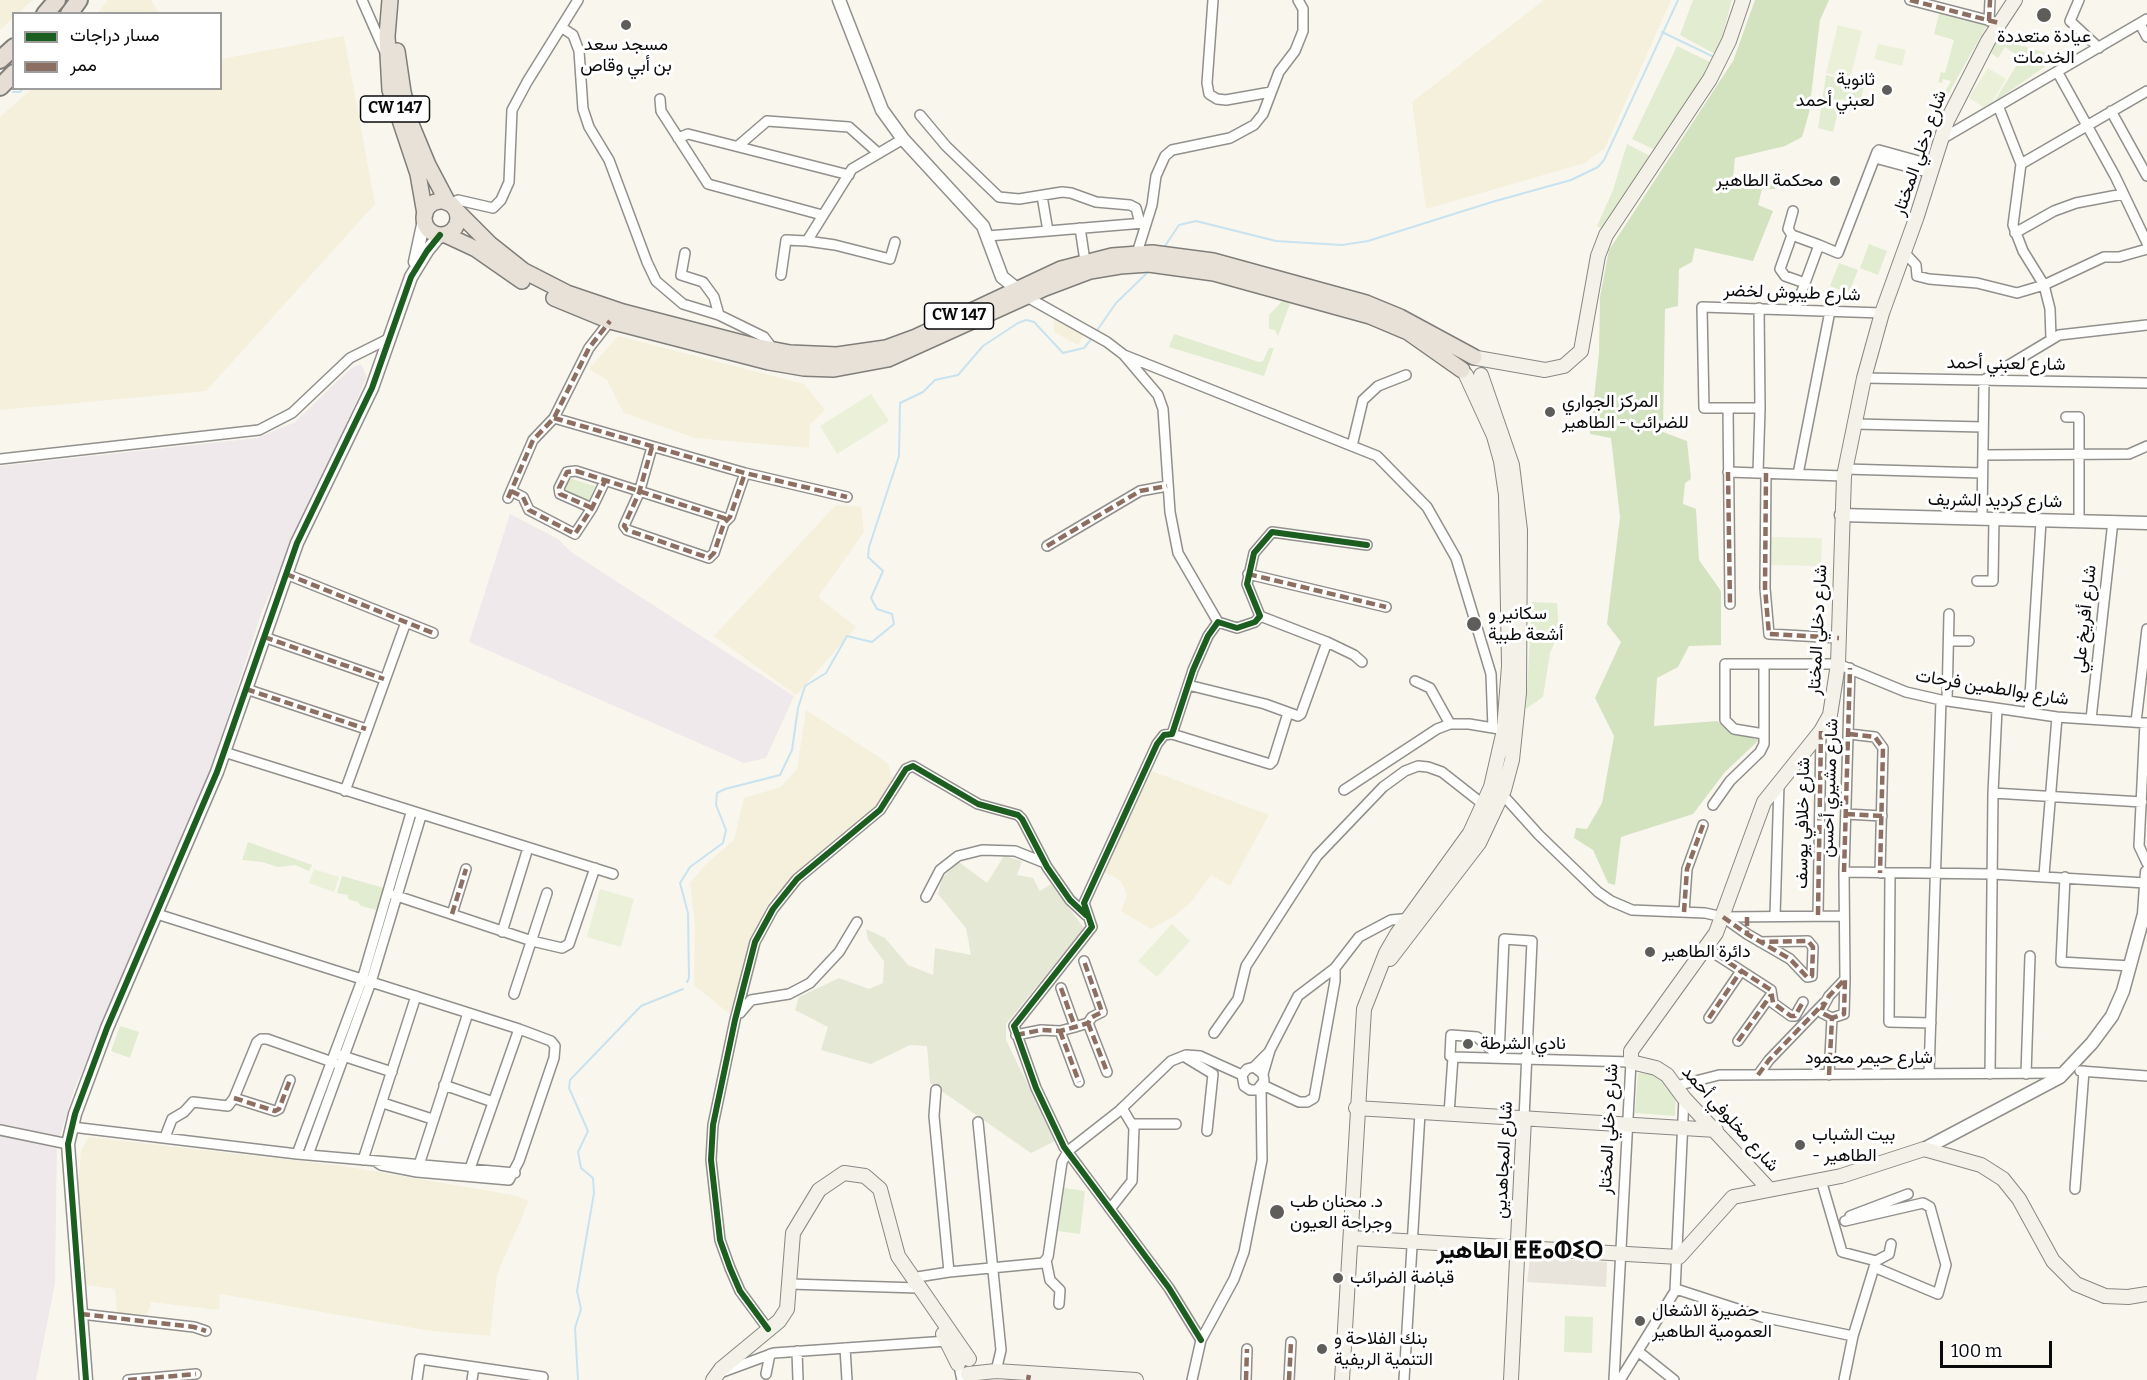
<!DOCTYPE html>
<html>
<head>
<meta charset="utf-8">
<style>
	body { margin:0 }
	#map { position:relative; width:2147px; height:1380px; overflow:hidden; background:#f9f6ee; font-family:Bitter,Vazirmatn,serif }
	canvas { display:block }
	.legend { position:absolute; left:12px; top:12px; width:210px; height:78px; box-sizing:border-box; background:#fff; border:2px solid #9d9d9d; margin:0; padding:8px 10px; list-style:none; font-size:18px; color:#0a0a0a }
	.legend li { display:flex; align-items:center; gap:12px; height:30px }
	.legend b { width:30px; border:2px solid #9d9d9d }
	.scale { position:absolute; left:1940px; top:1341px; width:112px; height:27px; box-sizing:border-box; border:3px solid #0a0a0a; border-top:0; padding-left:8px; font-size:18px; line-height:21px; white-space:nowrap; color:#0a0a0a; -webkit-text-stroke:4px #fff; paint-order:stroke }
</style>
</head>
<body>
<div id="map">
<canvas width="2147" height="1380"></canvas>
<ul class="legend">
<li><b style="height:8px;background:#1b5e20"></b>مسار دراجات</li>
<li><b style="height:8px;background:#8d6e63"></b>ممر</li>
</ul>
<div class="scale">100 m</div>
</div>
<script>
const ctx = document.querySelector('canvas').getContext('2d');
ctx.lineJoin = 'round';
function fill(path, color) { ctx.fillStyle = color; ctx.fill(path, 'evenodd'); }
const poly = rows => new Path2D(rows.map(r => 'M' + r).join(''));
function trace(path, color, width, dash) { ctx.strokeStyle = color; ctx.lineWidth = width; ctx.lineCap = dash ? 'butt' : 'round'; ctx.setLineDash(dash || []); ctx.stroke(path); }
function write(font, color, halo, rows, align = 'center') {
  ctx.font = font + ' Bitter,Vazirmatn,"Noto Sans Tifinagh",serif'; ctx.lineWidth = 6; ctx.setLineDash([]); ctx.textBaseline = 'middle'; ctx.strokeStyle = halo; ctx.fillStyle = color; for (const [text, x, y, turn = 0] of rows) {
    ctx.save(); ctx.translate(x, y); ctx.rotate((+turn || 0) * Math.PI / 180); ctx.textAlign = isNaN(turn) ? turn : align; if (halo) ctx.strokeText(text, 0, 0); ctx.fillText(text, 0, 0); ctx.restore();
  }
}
const industrial = poly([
	[361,364,367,377,262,611,205,787,74,1090,57,1146,55,1283,36,1380,0,1380,0,466,257,438,295,422,350,369],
	[510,514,558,539,571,552,794,696,766,758,744,763,469,642]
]);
const farmland = poly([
	[0,0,33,0,18,13,14,14,13,18,0,30],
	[108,0,151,0,159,13,98,13],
	[1544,0,1671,0,1605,148,1585,163,1426,209,1412,102],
	[344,36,375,204,206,391,0,410,0,117,32,89,220,88,221,59],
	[1054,316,1085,332,1078,345,1054,332],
	[618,336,804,384,825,410,810,425,809,448,695,438,624,413,607,380,589,369],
	[836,505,861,507,864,532,818,597,856,627,796,695,714,636],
	[806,710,888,763,893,782,876,807,771,898,748,946,732,1016,694,985,695,926,690,883,706,864,734,840,744,798,781,787,797,769],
	[1152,771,1269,815,1230,886,1211,875,1192,901,1176,915,1151,929,1121,911,1127,895,1121,881,1104,872],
	[88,1137,343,1166,513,1195,529,1201,497,1274,490,1336,425,1330,220,1294,219,1310,151,1302,147,1315,117,1313,115,1289,86,1285,78,1186,81,1151]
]);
const green = poly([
	[1693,0,1732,0,1717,55,1680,35],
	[1940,11,1988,23,1940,109,1937,107,1951,81,1943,79,1942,83,1938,82,1941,72,1945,73,1954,40,1934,34],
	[1998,39,2050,54,2046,66,1994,102,2021,58,2005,47,1998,58,1991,53],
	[1677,46,1712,63,1655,150,1632,139],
	[1826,75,1864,85,1860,104,1841,99,1833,132,1818,128],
	[1627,144,1652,157,1603,229,1597,226,1613,190],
	[1869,244,1887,251,1878,275,1860,268],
	[1839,263,1858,270,1849,293,1830,286],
	[1284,299,1291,301,1278,336,1275,330,1269,329,1269,315],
	[1174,334,1259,362,1263,361,1269,348,1274,348,1264,376,1169,347],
	[569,478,595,486,589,501,563,491],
	[1532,602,1557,603,1559,632,1550,653,1543,697,1526,709],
	[248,842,312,865,309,871,295,865,278,867,262,862,242,860],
	[342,876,384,888,373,927,376,910,361,906,358,902,348,899,348,895,337,893],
	[120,1026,139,1032,130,1058,111,1051],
	[1638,1073,1658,1074,1676,1094,1675,1116,1635,1113],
	[1064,1188,1085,1191,1080,1234,1058,1231],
	[1565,1316,1593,1317,1592,1353,1564,1352]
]);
const forest = poly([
	[1755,0,1829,0,1820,20,1809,113,1802,137,1785,146,1735,158,1733,178,1773,182,1775,189,1762,189,1758,205,1773,211,1753,261,1695,248,1692,262,1679,269,1678,306,1665,309,1663,432,1687,441,1691,479,1685,483,1683,504,1696,509,1699,560,1721,591,1721,645,1689,646,1678,667,1657,678,1654,726,1717,721,1730,731,1759,740,1725,772,1693,814,1621,837,1615,885,1608,883,1593,850,1574,838,1576,828,1587,829,1602,803,1614,736,1595,698,1621,642,1607,624,1620,517,1611,438,1590,434,1599,353,1600,297,1609,250,1733,61]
]);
const cemetery = poly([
	[1004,856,1022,861,1017,875,1033,878,1040,891,1051,884,1084,928,1006,1024,1006,1040,1055,1141,1031,1153,930,1083,927,1046,910,1045,871,1064,821,1050,828,1027,795,1010,799,997,839,978,869,989,883,983,884,961,868,940,866,929,885,938,908,965,933,975,935,948,971,955,966,928,938,894,942,878,959,862,987,883]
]);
const pitch = poly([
	[1838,25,1862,31,1850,79,1826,73],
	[1878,44,1906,50,1902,66,1874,59],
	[1988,68,2006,79,1991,104,1985,108,1969,98],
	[871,394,889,421,837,454,820,426],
	[1771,537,1822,538,1821,566,1771,565],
	[314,869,339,877,334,892,309,883],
	[600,889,634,899,621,947,587,937],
	[1172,924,1190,941,1157,977,1138,961]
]);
const plaza = poly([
	[1530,1258,1607,1262,1606,1287,1527,1282]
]);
const stream = poly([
	[1662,32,1716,58],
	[13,92,20,92,23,88],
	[1163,249,1179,225,1196,221,1276,241,1342,245,1368,241,1492,202,1571,180,1598,167,1604,160,1678,0],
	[1096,332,1116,303,1147,273],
	[687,982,689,978,688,913,680,883,690,867,723,843,726,830,716,805,717,793,725,789,780,775,792,750,798,708,805,686,826,673,847,636,872,642,894,624,892,614,877,609,871,598,883,571,868,557,869,547,899,456,900,403,923,392,935,380,958,375,983,346,1018,323,1026,320,1034,322,1063,353,1084,348,1093,337],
	[578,1380,575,1328,581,1309,577,1291,594,1193,593,1178,581,1168,578,1152,588,1131,569,1088,570,1080,641,1006,683,989]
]);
const minor = poly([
	[362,0,384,50],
	[1213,0,1207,83,1209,94,1217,99,1226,100,1271,92],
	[1910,0,1999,23],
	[2079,0,2070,21,2099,48],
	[1989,21,1990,0],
	[2140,24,2147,37],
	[561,27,573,35,579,51,583,109,589,127,609,160,647,262,656,281,683,304,719,315,764,337,773,349],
	[2058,73,2115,176,2147,243],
	[660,99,661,111,708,184,822,215],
	[1999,108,2021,164,2013,225,2023,251,2044,285,2050,309,2051,339],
	[2111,111,2147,176],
	[920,115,946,146,999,197,1019,199,1062,192,1071,193,1096,202,1130,205,1136,208,1140,223],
	[678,138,688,134,849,175],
	[1940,140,2147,19],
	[738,146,767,121,849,127,877,152],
	[1875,158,1931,173],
	[2021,164,2147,91],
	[1042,196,1048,231],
	[450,204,458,200,493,208,501,200,509,182,512,110,527,82,578,0],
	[1080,228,1085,261],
	[2015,233,2054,211,2076,203,2123,194],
	[1792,235,1788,229,1793,211],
	[988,236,1144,223],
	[807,241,835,245,890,259,895,242],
	[1904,252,1916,265,1917,276,1929,279,1977,283,2017,293,2044,285,2104,257,2119,257,2147,249],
	[685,253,681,275,703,282,714,297,719,315],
	[1137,253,1152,205,1156,176,1165,156,1172,150,1230,138,1254,125,1263,114,1279,72,1295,51,1303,31,1303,9,1298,0],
	[781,275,786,240,807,241,852,169,903,139],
	[1805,283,1785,276,1780,269,1792,235,1819,245],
	[1027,297,1107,342,1124,355,1158,395,1163,409,1170,512,1178,553,1218,622],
	[1759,308,1760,408],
	[1795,310,1819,245,1838,253,1877,152,1879,150,1933,165],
	[1124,355,1377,456,1427,507,1456,558,1491,674,1493,728],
	[1864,378,2147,383],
	[1728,408,1704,408,1702,307,1882,313],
	[2066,417,2079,417,2079,521],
	[554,418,745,473,847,497],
	[1855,424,1983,427],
	[1352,446,1363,400,1378,386,1406,375],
	[652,447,639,493,624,526,627,530,709,558,714,553,724,523,730,517,745,473],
	[1983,455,2129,454,2147,446],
	[0,459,259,430,292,413,350,358,390,338],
	[1845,469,1982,473],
	[1728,472,1844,476],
	[1766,473,1765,588,1769,634,1839,638],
	[1798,474,1831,306],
	[511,491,523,497,529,510,575,534,592,508,605,481],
	[508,498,533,440,554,418,589,348,610,321],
	[592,508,560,494,559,488,567,472,576,471,727,519],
	[1982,518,1984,380,2059,335,2147,325],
	[1047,546,1140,491,1167,486],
	[286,574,433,633],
	[1248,574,1386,607],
	[1977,581,1993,581,1994,518],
	[1730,604,1728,408,1760,408,1758,473],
	[1260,616,1327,642,1354,655,1362,662],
	[264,637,384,679],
	[1949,641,1969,641],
	[1415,681,1430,688,1450,724],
	[1188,685,1265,704,1298,716,1301,714,1327,642],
	[246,689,366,729],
	[1947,701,1949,614],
	[2029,712,2041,521],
	[2091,719,2113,521],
	[2136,722,2147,629],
	[2145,723,2139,846,2147,863],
	[1172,734,1270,764,1273,761,1288,713],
	[1764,734,1734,729,1725,720,1725,664,1838,664,1906,692,1941,700,2057,717,2147,723],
	[1849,734,1875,737,1883,748,1880,873],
	[224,752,613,874],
	[1344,790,1437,729,1450,724,1469,724,1499,729],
	[345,791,406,622],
	[1993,793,2142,802],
	[1502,794,1539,835,1598,892,1611,901,1632,910,1705,913,1723,917,1747,934,1790,959,1807,977,1812,976,1813,947,1808,941,1760,942],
	[1713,805,1730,781,1760,752,1764,744,1764,664],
	[1846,814,1882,816],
	[1844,872,1993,874,2146,883],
	[1890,873,1889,1022,1931,1023],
	[2044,875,2057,717],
	[2065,877,2061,962,2131,966],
	[394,895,532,941,562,948,569,944,595,868],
	[926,897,940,870,958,856,982,850,1015,851,1045,863],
	[1684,912,1687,869,1703,825],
	[157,914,519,1029,551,1041,555,1046,554,1058,519,1161,509,1180,417,1172,381,1165,375,1161],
	[452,914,466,869],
	[1818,915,1821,732],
	[1775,916,1779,784],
	[1723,917,1844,916],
	[502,932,528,848],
	[1706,948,1771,990,1773,1003,1791,1016,1795,1016,1803,1002],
	[1845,979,1844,872,1850,668],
	[1061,988,1075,1027],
	[514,994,547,893],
	[740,1013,751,1000,789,994,810,983,839,952,857,922],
	[1709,1018,1741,971],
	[1088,1023,1107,1072],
	[1060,1031,1079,1082],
	[1214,1033,1238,999,1246,966,1317,856,1383,787,1405,771,1418,766,1428,767,1442,772,1484,805],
	[1016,1035,1041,1030,1060,1031,1075,1027,1088,1023,1092,1017,1102,1012,1084,961],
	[1738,1041,1771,995],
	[340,1055,392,1072],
	[1499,1056,1504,939,1532,941,1524,1119],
	[1185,1057,1213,1074,1207,1131],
	[1453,1057,1631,1062,1614,1380],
	[1254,1067,1263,1074,1264,1081,1257,1090,1250,1090,1244,1086,1242,1075,1247,1069,1254,1067,1269,1052],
	[2080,1071,2147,1076],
	[1263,1074,1270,1050,1298,996,1335,968,1359,937,1391,920,1412,918],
	[1929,1074,1941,700],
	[1990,1074,1993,793,1997,709],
	[2026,1074,2030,956],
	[1758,1075,1769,1060,1824,1003],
	[1829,1075,1832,1018,1844,1014,1845,979,1829,996,1822,1009,1822,1013,1832,1018],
	[444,1085,493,1102],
	[1263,1085,1299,1102,1307,1102,1314,1098,1335,981,1335,968],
	[1676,1086,1719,1075,2064,1073],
	[936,1090,934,1116,949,1272,1043,1263,1048,1257,1062,1162,1068,1151,1119,1111,1171,1061,1186,1055,1200,1056,1242,1075],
	[234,1098,275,1111,279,1109,290,1080],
	[383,1103,432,1119],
	[1449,1114,1453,1057,1450,1056,1451,1035,1477,1037,1499,1056],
	[978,1122,1001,1350,996,1371],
	[1132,1124,1176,1124],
	[72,1127,297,1154,515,1173],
	[0,1130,68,1144],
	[165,1137,172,1119,184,1112,193,1102,228,1106,234,1098,257,1042,261,1039,267,1039,335,1063],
	[297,1154,362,980,411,813],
	[308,1155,371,982,421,816],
	[363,1160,416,996],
	[418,1168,468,1013],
	[468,1174,519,1029],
	[2075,1189,2084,1071],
	[1110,1209,1132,1181,1134,1128,1122,1108],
	[1850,1216,1908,1194],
	[1845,1221,1923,1203,1930,1207,1946,1265,1938,1294,1874,1267],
	[1046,1260,1050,1280,1060,1290,1059,1304],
	[1876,1261,1889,1254,1891,1244],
	[911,1278,949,1272],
	[790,1284,918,1288],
	[1676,1289,1762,1317,1853,1336,1876,1261,1842,1252,1821,1180],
	[81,1314,194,1327,206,1331],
	[768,1329,740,1291,730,1268,720,1240,711,1160,713,1125,735,1020,755,942,773,909,797,879,880,810,906,769,913,766,978,804,1018,815,1022,819,1047,867,1070,900,1086,915],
	[1201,1340,1169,1288,1064,1147,1036,1088,1014,1026,1092,927,1084,903,1157,744,1164,735,1172,734,1193,670,1208,636,1218,622,1237,628,1255,622,1260,616,1247,584,1254,553,1272,532,1367,545],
	[845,1348,847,1380],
	[797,1351,798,1380],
	[1639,1352,1674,1380],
	[960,1371,962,1380],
	[717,1374,774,1353,947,1341],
	[766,1374,770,1354],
	[128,1380,196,1374],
	[417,1380,420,1359,543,1377,542,1380],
	[472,1380,474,1367],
	[1192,1380,1201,1340,1234,1279,1244,1252,1262,1160,1261,1087],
	[1246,1380,1247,1349],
	[1289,1380,1291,1342],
	[1404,1380,1420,1113],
	[1620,1380,1675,1291,1684,1098],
	[1844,1380,1853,1336]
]);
const tertiary = poly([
	[839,0,882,110,903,139,983,226,1002,277,1022,293],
	[415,262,424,220],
	[1841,515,2147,523],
	[1924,1149,2060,1077,2092,1043,2112,1016,2123,991,2144,914,2147,872],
	[86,1380,68,1144,75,1114,107,1028,217,772,297,543,372,388,411,277,427,251,440,235]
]);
const secondary = poly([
	[1477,358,1545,370,1564,366,1581,351,1598,256,1606,235,1710,79,1729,41,1743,0],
	[1390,959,1479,843,1504,790,1512,760,1519,693,1520,530,1512,465,1481,375],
	[1356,1108,1716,1130],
	[1769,1189,1684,1098,1667,1075,1656,1068,1631,1062,1631,1051,1716,933,1764,802,1821,731,1830,715,1838,664,1844,476,1864,378,1882,313,1917,216,1947,121,1988,41,2015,0],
	[1351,1238,1679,1257,1733,1197,1841,1176,1924,1149,1981,1165,2003,1179,2019,1199,2053,1261,2076,1284,2105,1296,2128,1297,2147,1294],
	[943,1334,958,1364],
	[968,1374,996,1371,1136,1380],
	[713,1380,721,1369,779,1321,787,1309,793,1233,819,1190,844,1173,865,1176,880,1189,898,1256,969,1359],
	[1342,1380,1364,1009,1386,953,1397,934,1470,833,1491,787,1504,730,1509,666,1506,495,1501,461,1494,436,1466,375],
	[1511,1380,1524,1119]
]);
const trunk = poly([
	[390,0,387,36,390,90,418,174,425,214],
	[397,51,403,92,411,124,428,165,448,203],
	'424 218a17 17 0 1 1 34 0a17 17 0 1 1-34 0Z',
	[457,211,490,244,524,271,567,293,623,312,754,346,790,353,837,355,886,348,916,337,1061,269,1112,256,1152,253,1213,261,1366,303,1400,317,1474,357],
	[446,235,476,249,522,281],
	[554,298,610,321,769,362,804,368,834,369,888,359,1045,288,1090,271,1120,266,1149,264,1214,273,1370,316,1408,332,1462,370]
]);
const motorway = poly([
	[45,14,57,0],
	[69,14,79,0],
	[0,60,14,47],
	[0,87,14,73]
]);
const quiet = poly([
	[1910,0,1999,23],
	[1989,21,1990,0],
	[554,418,745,473,847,497],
	[652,447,639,493,624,526,627,530,709,558,714,553,724,523,730,517,745,473],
	[1728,472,1730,604],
	[1766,473,1765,588,1769,634,1839,638],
	[511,491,523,497,529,510,575,534,592,508,605,481],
	[508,498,533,440,554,418,589,348,610,321],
	[592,508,560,494,559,488,567,472,576,471,727,519],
	[1047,546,1140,491,1167,486],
	[286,574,433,633],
	[1248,574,1386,607],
	[264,637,384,679],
	[246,689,366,729],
	[1849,734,1875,737,1883,748,1880,873],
	[1846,814,1882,816],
	[1844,872,1850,668],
	[1684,912,1687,869,1703,825],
	[452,914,466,869],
	[1818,915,1821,731],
	[1723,917,1747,934,1790,959,1807,977,1812,976,1813,947,1808,941,1760,942],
	[1747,917,1747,934],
	[1706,948,1771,990,1773,1003,1791,1016,1795,1016,1803,1002],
	[1061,988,1075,1027],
	[1709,1018,1741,971],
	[1088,1023,1107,1072],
	[1060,1031,1079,1082],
	[1016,1035,1041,1030,1060,1031,1075,1027,1088,1023,1092,1017,1102,1012,1084,961],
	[1738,1041,1771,995],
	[1758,1075,1769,1060,1824,1003],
	[1829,1075,1832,1018,1844,1014,1845,979,1829,996,1822,1009,1822,1013,1832,1018],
	[234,1098,275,1111,279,1109,290,1080],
	[81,1314,194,1327,206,1331],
	[128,1380,196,1374],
	[1028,1380,1029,1375],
	[1246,1380,1247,1349],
	[1289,1380,1291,1342]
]);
const cycleway = poly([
	[768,1329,740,1291,730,1268,720,1240,711,1160,713,1125,735,1020,755,942,773,909,797,879,880,810,906,769,913,766,978,804,1018,815,1022,819,1047,867,1070,900,1086,915],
	[1201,1340,1169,1288,1064,1147,1036,1088,1014,1026,1092,927,1084,903,1157,744,1164,735,1172,734,1193,670,1208,636,1218,622,1237,628,1255,622,1260,616,1247,584,1254,553,1272,532,1367,545],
	[86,1380,68,1144,75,1114,107,1028,217,772,297,543,372,388,411,277,427,251,440,235]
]);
const markers = [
	[2044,15,8,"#5e5d5a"],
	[626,25,6,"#5e5d5a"],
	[1887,90,6,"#5e5d5a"],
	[1835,181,6,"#5e5d5a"],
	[1550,412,6,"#5e5d5a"],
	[1474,624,8,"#5e5d5a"],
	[1650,952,6,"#5e5d5a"],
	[1468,1044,6,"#5e5d5a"],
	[1800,1145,6,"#5e5d5a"],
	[1277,1212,8,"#5e5d5a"],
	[1338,1278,6,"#5e5d5a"],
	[1640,1321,6,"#5e5d5a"],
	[1322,1349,6,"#5e5d5a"]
];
const shields = [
	[395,109,69],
	[959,316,69]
];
const shieldNames = [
	["CW 147",395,109],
	["CW 147",959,316]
];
const poiNames = [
	["عيادة متعددة",2044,37,"center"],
	["الخدمات",2044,58,"center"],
	["مسجد سعد",626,45,"center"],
	["بن أبي وقاص",626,66,"center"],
	["ثانوية",1875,80,"right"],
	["لعبني أحمد",1875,101,"right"],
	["محكمة الطاهير",1823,181,"right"],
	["المركز الجواري",1562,402],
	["للضرائب - الطاهير",1562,423],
	["سكانير و",1488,614],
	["أشعة طبية",1488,635],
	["دائرة الطاهير",1662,952],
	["نادي الشرطة",1480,1044],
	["بيت الشباب",1812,1135],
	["- الطاهير",1812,1156],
	["د. محنان طب",1290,1202],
	["وجراحة العيون",1290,1223],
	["قباضة الضرائب",1350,1278],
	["حضيرة الاشغال",1652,1311],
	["العمومية الطاهير",1652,1332],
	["بنك الفلاحة و",1334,1339],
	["التنمية الريفية",1334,1360]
];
const streetNames = [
	["شارع دخلي المختار",1920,153,-71],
	["شارع طيبوش لخضر",1792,293,2],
	["شارع لعبني أحمد",2006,364,1],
	["شارع كرديد الشريف",1995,501,1],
	["شارع أفريخ علي",2085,619,-84],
	["شارع دخلي المختار",1818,630,-87],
	["شارع بوالطمين فرحات",1992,688,9],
	["شارع مشيري أحسن",1830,788,-88],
	["شارع خلافي يوسف",1803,823,-89],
	["شارع حيمر محمود",1869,1058],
	["شارع مخلوفي أحمد",1730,1119,48],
	["شارع دخلي المختار",1609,1129,-87],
	["شارع المجاهدين",1504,1160,-87]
];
const districtNames = [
	["الطاهير ⵟⵟⴰⵀⵉⵔ",1520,1251]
];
fill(industrial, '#f0e9eb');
fill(farmland, '#f4f0dc');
fill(green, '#e2ecd0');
fill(forest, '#d3e3bf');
fill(cemetery, '#e4e8d4');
fill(pitch, '#ebf0d9');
fill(plaza, '#e8e4db');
trace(stream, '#c8e3ef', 2);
trace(minor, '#92908d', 12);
trace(tertiary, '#92908d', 15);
trace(secondary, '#888783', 16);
trace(trunk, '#7f7e7a', 18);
trace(motorway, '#7f7e7a', 20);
trace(minor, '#fefefc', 9);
trace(tertiary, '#fefefc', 12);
trace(secondary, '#f3f1e8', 14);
trace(trunk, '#e8e1d7', 15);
trace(motorway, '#e6ddd5', 16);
trace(quiet, '#8d6e63', 4.5, [9, 4.5]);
trace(cycleway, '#1b5e20', 6);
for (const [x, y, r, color] of markers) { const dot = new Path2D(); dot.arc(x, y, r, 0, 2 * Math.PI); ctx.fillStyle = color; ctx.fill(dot); trace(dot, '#fff', 2); }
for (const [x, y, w] of shields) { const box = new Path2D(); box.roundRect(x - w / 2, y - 13, w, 26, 4.5); ctx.fillStyle = '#fff'; ctx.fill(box); trace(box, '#0a0a0a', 1.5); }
write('bold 16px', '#0a0a0a', null, shieldNames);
write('18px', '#0a0a0a', '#fff', poiNames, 'left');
write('18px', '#0a0a0a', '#fff', streetNames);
write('bold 24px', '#0a0a0a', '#fff', districtNames);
</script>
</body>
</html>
